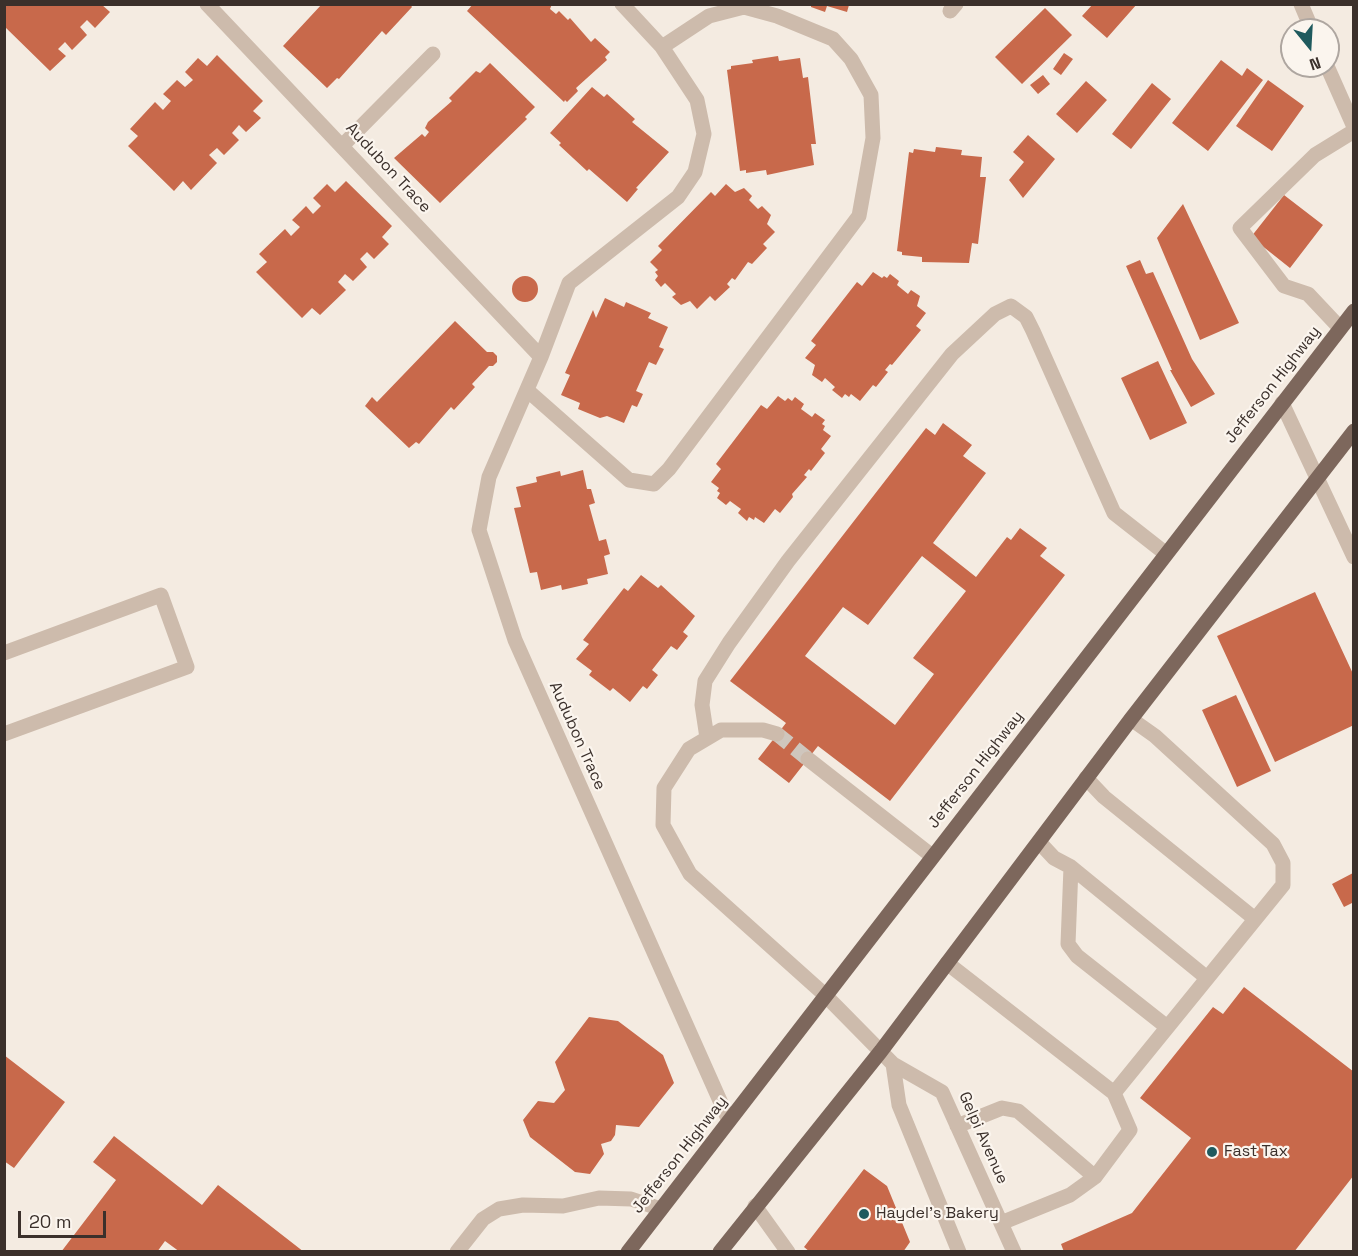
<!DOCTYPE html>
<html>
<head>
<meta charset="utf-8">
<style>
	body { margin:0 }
	#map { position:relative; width:1358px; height:1256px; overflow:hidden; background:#f4ebe1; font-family:"Space Grotesk",sans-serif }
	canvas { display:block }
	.frame { position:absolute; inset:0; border:6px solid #3b302b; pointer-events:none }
	.north { position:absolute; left:1280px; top:18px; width:60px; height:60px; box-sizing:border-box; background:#fbf5ee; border:2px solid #aea6a0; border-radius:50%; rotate:162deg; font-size:16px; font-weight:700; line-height:24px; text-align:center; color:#3b302b }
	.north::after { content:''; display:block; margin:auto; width:21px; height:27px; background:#1f5a5e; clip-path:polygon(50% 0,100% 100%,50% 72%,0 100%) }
	.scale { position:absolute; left:18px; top:1211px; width:88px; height:27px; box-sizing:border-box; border:3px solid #3b302b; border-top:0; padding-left:8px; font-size:18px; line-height:21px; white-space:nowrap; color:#3b302b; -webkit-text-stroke:4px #fbf5ee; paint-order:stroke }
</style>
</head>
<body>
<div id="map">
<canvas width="1358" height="1256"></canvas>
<div class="frame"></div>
<div class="north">N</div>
<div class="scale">20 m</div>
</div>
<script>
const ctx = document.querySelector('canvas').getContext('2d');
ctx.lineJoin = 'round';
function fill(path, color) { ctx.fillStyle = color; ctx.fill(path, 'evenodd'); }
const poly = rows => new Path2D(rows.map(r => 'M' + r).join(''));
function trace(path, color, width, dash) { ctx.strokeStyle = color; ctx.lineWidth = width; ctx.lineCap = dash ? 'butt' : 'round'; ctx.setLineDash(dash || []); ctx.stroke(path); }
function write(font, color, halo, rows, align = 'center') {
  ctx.font = font + ' "Space Grotesk",sans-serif'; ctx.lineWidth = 4.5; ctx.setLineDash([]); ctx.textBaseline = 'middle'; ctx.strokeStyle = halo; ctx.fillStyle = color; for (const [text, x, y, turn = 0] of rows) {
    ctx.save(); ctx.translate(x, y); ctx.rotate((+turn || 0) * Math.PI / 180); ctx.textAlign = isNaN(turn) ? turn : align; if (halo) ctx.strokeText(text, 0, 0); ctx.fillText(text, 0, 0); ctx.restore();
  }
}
const building = poly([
	[4,4,101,4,110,12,95,28,87,20,80,27,87,35,72,50,65,42,58,49,66,56,50,71,4,26],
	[322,4,410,4,412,7,386,35,382,31,339,79,337,78,327,88,283,46],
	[473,4,552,4,550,9,556,14,559,11,568,20,570,18,591,42,595,38,610,52,605,57,607,60,576,88,578,91,567,102,565,100,564,102,467,11],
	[811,4,828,5,849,5,847,12,827,6,825,12,811,7],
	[1093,4,1137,4,1107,38,1082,16],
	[1045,8,1072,35,1022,84,995,57],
	[1064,53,1073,59,1061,75,1053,69],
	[217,55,263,101,253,111,261,118,246,132,239,125,232,133,239,140,224,155,217,148,209,155,217,163,191,190,183,181,174,191,128,146,138,136,130,129,155,102,163,110,171,101,163,94,177,80,185,87,193,80,185,72,198,58,207,66],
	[778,56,779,61,800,58,803,78,808,77,816,144,811,144,814,165,767,175,766,170,746,173,746,170,740,171,727,70,731,69,731,66,753,63,752,60],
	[1221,60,1242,76,1247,68,1263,80,1208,151,1172,123],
	[490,63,535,107,525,117,527,119,440,203,394,158,422,134,425,137,429,132,425,128,428,122,452,101,449,98,476,71,480,73],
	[1043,75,1050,84,1038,94,1030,85],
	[1268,80,1304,106,1272,151,1236,126],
	[1086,81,1107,100,1077,133,1056,114],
	[1152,83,1171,99,1131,149,1112,134],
	[592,87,604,97,607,94,635,119,632,122,669,152,636,188,638,189,627,202,589,169,587,171,559,145,561,143,550,133],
	[1028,135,1055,159,1023,198,1009,180,1024,162,1013,152],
	[936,147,962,150,961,155,982,157,980,177,986,177,978,244,972,243,969,263,922,262,922,257,902,255,902,252,897,251,909,152,913,153,914,149,935,152],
	[346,181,392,226,382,237,389,244,374,259,367,252,360,259,367,267,353,281,345,274,338,282,346,290,320,315,312,308,302,318,256,272,267,262,259,254,285,229,291,236,300,227,292,220,306,206,313,214,321,206,313,198,327,184,335,192],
	[726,184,735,192,744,188,752,196,749,200,758,209,762,206,771,215,767,224,775,232,763,244,767,248,752,264,748,262,735,280,732,278,727,284,730,287,715,301,710,296,697,309,690,301,681,305,672,297,676,294,665,283,661,287,655,280,658,276,655,272,658,270,650,262,662,250,658,246,711,192,715,196],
	[1284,195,1323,225,1290,268,1251,237],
	[1183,204,1239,323,1200,340,1157,238],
	[1140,260,1146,274,1153,272,1192,359,1215,394,1191,407,1170,370,1172,370,1126,266],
	[873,272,882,278,884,276,887,278,890,274,899,281,897,285,908,294,911,290,920,296,917,306,926,313,916,326,921,330,892,365,890,364,885,370,888,372,876,387,873,385,860,401,851,394,849,397,845,394,842,398,832,390,835,387,825,378,822,382,812,375,815,365,805,358,816,345,811,341,857,282,862,286],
	'512 289a13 13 0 1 1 26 0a13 13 0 1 1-26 0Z',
	[605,298,624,307,626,302,651,313,648,318,668,327,659,347,664,349,656,365,649,362,636,391,643,394,637,407,632,405,624,423,607,416,600,418,578,409,580,403,561,395,570,375,565,373,593,310,596,318],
	[455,321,487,352,493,352,497,356,497,362,493,366,489,366,472,384,475,387,454,410,451,407,419,444,416,442,409,448,365,406,372,397,377,402],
	[1158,361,1187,423,1150,440,1121,378],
	[778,396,785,401,788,398,792,401,795,397,804,404,801,409,812,417,815,413,825,420,822,424,825,426,823,430,831,436,821,449,825,453,811,471,809,469,804,475,807,477,792,494,793,497,780,513,775,509,764,523,755,517,754,520,749,517,747,521,738,513,741,509,730,501,726,505,717,498,720,493,717,491,719,488,711,482,721,469,716,464,761,405,767,409],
	[943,423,972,445,963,456,986,473,933,543,976,577,1007,537,1011,540,1020,528,1047,548,1040,556,1065,575,890,801,818,746,789,783,758,759,786,723,730,681,926,428,935,435],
	[922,556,966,591,913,658,934,674,895,725,805,656,843,607,868,625],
	[583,470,587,489,591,489,595,503,589,505,599,541,606,539,610,554,604,556,608,574,587,579,588,584,562,590,561,585,541,590,537,572,530,573,514,508,521,507,516,487,537,482,536,477,560,471,561,476],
	[641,575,658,588,661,585,695,616,683,632,688,636,677,650,671,646,652,670,658,675,647,689,643,686,630,702,613,688,610,691,589,675,592,671,576,659,589,644,583,640,624,588,628,591],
	[1315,592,1354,676,1354,725,1275,762,1217,636],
	[1236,695,1271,771,1237,787,1202,710],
	[1353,873,1354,902,1344,907,1332,884],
	[1244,987,1354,1072,1354,1175,1294,1252,1064,1252,1061,1244,1132,1213,1191,1138,1140,1098,1213,1007,1223,1014],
	[589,1017,618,1021,663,1055,674,1083,639,1127,616,1125,615,1135,611,1141,601,1144,604,1154,590,1174,575,1172,530,1137,523,1120,538,1101,554,1103,565,1090,555,1062],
	[4,1055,65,1102,14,1168,4,1161],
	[114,1136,202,1205,218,1185,304,1252,180,1252,165,1241,157,1252,61,1252,116,1180,93,1162],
	[864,1169,887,1186,910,1242,903,1252,810,1252,804,1247]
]);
const minorTunnel = poly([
	[777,734,808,759]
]);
const minor = poly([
	[207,4,541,357],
	[622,4,662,47,697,100,704,134,695,172,678,197,569,283,541,357,489,477,479,530,515,640,729,1121],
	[1301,4,1312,30],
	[950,11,956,4],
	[1327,66,1354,127],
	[342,146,433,54],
	[1340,328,1308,294,1284,286,1240,228,1315,155,1354,131],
	[527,390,629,480,654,484,669,469,859,216,873,138,871,95,851,59,833,39,777,16,744,7,709,16,662,47],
	[1282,403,1354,557],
	[4,653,161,595,187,667,4,734],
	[777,734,763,730,721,730,689,749,664,788,663,825,690,874,825,995,893,1064,942,1092,1014,1252],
	[707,738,702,705,705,681,729,643,788,561,952,354,995,314,1011,306,1026,317,1033,331,1114,513,1165,553],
	[808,759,932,856],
	[1086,778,1104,797,1255,919],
	[1039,842,1054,858,1071,867,1207,978],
	[1071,867,1068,944,1077,956,1167,1027],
	[947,963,1114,1093,1130,1130,1095,1177,1070,1195,1001,1223],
	[893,1064,899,1105,959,1252],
	[1114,1093,1283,885,1283,863,1273,844,1155,736,1131,719],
	[957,1126,1002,1108,1018,1111,1095,1177],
	[755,1206,788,1252],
	[457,1252,483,1219,499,1209,523,1205,563,1206,599,1198,631,1199,661,1209]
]);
const major = poly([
	[628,1252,1354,311],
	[720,1252,881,1051,1131,719,1354,431]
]);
const markers = [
	[1212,1152,6,"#1f5a5e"],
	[864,1214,6,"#1f5a5e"]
];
const streetNames = [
	["Audubon Trace",388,168,47],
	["Jefferson Highway",1273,385,-52],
	["Audubon Trace",577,736,66],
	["Jefferson Highway",976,770,-52],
	["Gelpi Avenue",983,1138,66],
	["Jefferson Highway",680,1155,-52]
];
const poiNames = [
	["Fast Tax",1224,1152],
	["Haydel's Bakery",876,1214]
];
fill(building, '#c8694b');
trace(minorTunnel, '#cfc6bd', 15, [15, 8]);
trace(minor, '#cdbbac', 15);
trace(major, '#7d675c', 15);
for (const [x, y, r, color] of markers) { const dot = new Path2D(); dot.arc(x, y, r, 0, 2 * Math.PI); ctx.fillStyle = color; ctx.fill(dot); trace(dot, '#fbf5ee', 2); }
write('16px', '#3b302b', '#fbf5ee', streetNames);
write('16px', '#3b302b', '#fbf5ee', poiNames, 'left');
</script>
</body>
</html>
